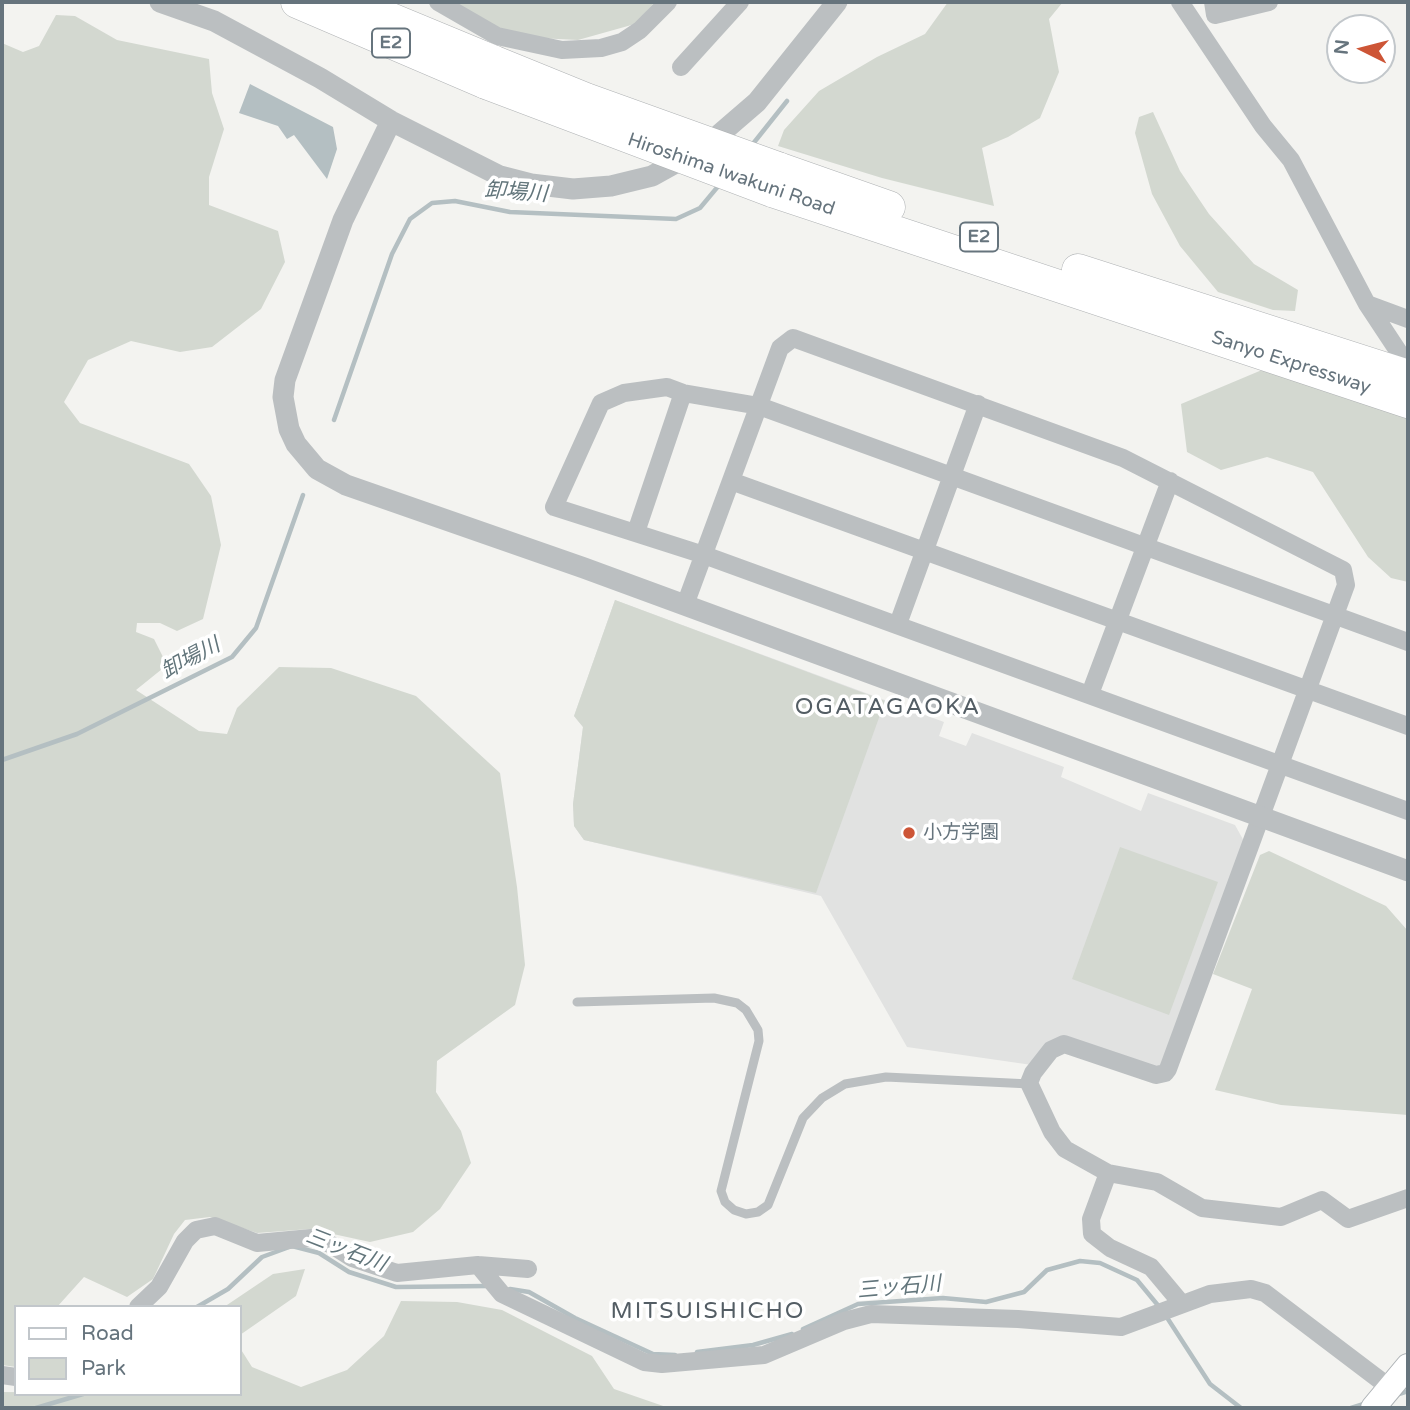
<!DOCTYPE html>
<html>
<head>
<meta charset="utf-8">
<style>
	body { margin:0 }
	#map { position:relative; width:1410px; height:1410px; overflow:hidden; background:#f3f3f0; font-family:"Varela Round",sans-serif }
	canvas { display:block }
	.frame { position:absolute; inset:0; border:4px solid #66747d; pointer-events:none }
	.legend { position:absolute; left:14px; top:1305px; width:228px; height:91px; box-sizing:border-box; background:#fff; border:2px solid #c2c7cb; margin:0; padding:9px 12px; list-style:none; font-size:21px; color:#66747d }
	.legend li { display:flex; align-items:center; gap:14px; height:35px }
	.legend b { width:35px; border:2px solid #c2c7cb }
	.north { position:absolute; left:1326px; top:14px; width:70px; height:70px; box-sizing:border-box; background:#fff; border:2px solid #c2c7cb; border-radius:50%; rotate:276deg; font-size:19px; font-weight:700; line-height:28px; text-align:center; color:#66747d }
	.north::after { content:''; display:block; margin:auto; width:24px; height:32px; background:#cd5536; clip-path:polygon(50% 0,100% 100%,50% 72%,0 100%) }
</style>
</head>
<body>
<div id="map">
<canvas width="1410" height="1410"></canvas>
<div class="frame"></div>
<ul class="legend">
<li><b style="height:9px;background:#fff"></b>Road</li>
<li><b style="height:19px;background:#d3d8d0"></b>Park</li>
</ul>
<div class="north">N</div>
</div>
<script>
const ctx = document.querySelector('canvas').getContext('2d');
ctx.lineJoin = 'round';
function fill(path, color) { ctx.fillStyle = color; ctx.fill(path, 'evenodd'); }
const poly = rows => new Path2D(rows.map(r => 'M' + r).join(''));
function trace(path, color, width, dash) { ctx.strokeStyle = color; ctx.lineWidth = width; ctx.lineCap = dash ? 'butt' : 'round'; ctx.setLineDash(dash || []); ctx.stroke(path); }
function write(font, color, halo, rows, align = 'center') {
  ctx.font = font + ' "Varela Round","Noto Sans JP",sans-serif'; ctx.lineWidth = 7; ctx.setLineDash([]); ctx.textBaseline = 'middle'; ctx.strokeStyle = halo; ctx.fillStyle = color; for (const [text, x, y, turn = 0] of rows) {
    ctx.save(); ctx.translate(x, y); ctx.rotate((+turn || 0) * Math.PI / 180); ctx.textAlign = isNaN(turn) ? turn : align; if (halo) ctx.strokeText(text, 0, 0); ctx.fillText(text, 0, 0); ctx.restore();
  }
}
const built = poly([
	[615,600,944,722,939,736,966,746,972,733,1064,767,1061,777,1141,811,1148,793,1235,825,1245,843,1166,1064,1155,1070,1057,1039,1032,1065,907,1047,821,896,584,840,574,826,573,804,583,727,574,716]
]);
const green = poly([
	[449,2,655,2,635,24,578,40,538,38,500,30],
	[948,2,1063,2,1049,19,1059,72,1040,118,1008,137,982,148,994,206,882,178,778,146,784,130,819,91,877,57,925,34],
	[56,15,75,16,117,40,209,59,212,93,224,129,209,177,209,205,278,231,285,262,261,309,212,347,180,352,131,341,88,360,64,402,80,423,189,464,211,496,221,545,203,619,177,631,160,623,137,623,136,632,154,639,167,665,136,690,199,731,227,734,237,708,279,667,331,668,416,696,500,773,517,887,525,965,515,1005,437,1061,436,1092,461,1131,471,1163,440,1209,413,1232,370,1242,310,1229,257,1233,210,1217,185,1220,174,1234,153,1279,127,1297,84,1277,57,1307,16,1307,16,1367,2,1365,2,43,23,52,39,46],
	[1153,112,1180,171,1209,214,1254,264,1298,290,1295,311,1273,310,1218,292,1180,246,1152,194,1135,133,1139,117],
	[1269,367,1408,410,1408,582,1391,578,1368,557,1313,472,1267,457,1221,470,1187,452,1181,404],
	[615,600,885,701,816,893,584,840,574,826,573,804,583,727,574,716],
	[1120,847,1218,882,1169,1015,1072,979],
	[1269,851,1386,906,1408,931,1408,1115,1281,1105,1215,1090,1252,989,1213,974,1260,855],
	[305,1269,296,1296,240,1335,240,1307,224,1307,273,1274],
	[401,1301,457,1302,502,1310,592,1356,614,1389,669,1408,2,1408,2,1392,240,1394,240,1348,252,1367,301,1387,347,1370,384,1336]
]);
const water = poly([
	[250,84,333,127,337,149,327,179,294,135,287,139,278,126,239,113]
]);
const stream = poly([
	[752,145,787,101],
	[334,420,392,254,410,219,432,203,455,201,510,212,676,219,700,208,720,184],
	[2,760,77,734,232,657,256,628,303,495],
	[510,1289,529,1292,575,1318,653,1354,675,1355],
	[197,1307,228,1289,262,1257,292,1246,319,1253,349,1272,396,1287,487,1286],
	[1166,1316,1210,1384,1241,1408],
	[803,1329,858,1304,943,1298,986,1302,1024,1292,1047,1270,1080,1261,1100,1263,1137,1280,1161,1309],
	[697,1352,753,1345,792,1334],
	[1399,1394,1408,1391],
	[36,1408,83,1394],
	[1351,1408,1367,1403]
]);
const service = poly([
	[577,1002,714,998,737,1003,746,1010,758,1030,759,1041,721,1191,725,1202,734,1210,746,1214,758,1212,768,1205,803,1118,822,1098,845,1084,886,1077,1030,1084]
]);
const minor = poly([
	[438,2,497,36,562,50,601,48,622,42,640,30,668,2],
	[1180,2,1263,126,1291,160,1367,304,1408,366],
	[1213,2,1215,15,1269,2],
	[681,67,740,2],
	[1367,304,1408,319],
	[731,481,1408,726],
	[636,532,683,393],
	[685,605,780,348,793,338,1123,458,1343,570,1346,585,1168,1069,1165,1073,1156,1075,1064,1044,1051,1050,1033,1073,1029,1083,1052,1132,1065,1149,1108,1173,1157,1182,1202,1208,1281,1217,1322,1200,1348,1219,1408,1198],
	[898,624,978,404],
	[1408,642,759,406,683,393,667,387,624,393,601,403,554,507,704,555,1408,811],
	[1090,694,1170,481],
	[1108,1173,1091,1219,1092,1234,1110,1248,1151,1267,1182,1304],
	[478,1265,502,1294,644,1362,662,1364,764,1355,844,1321,871,1314,1018,1319,1121,1327,1210,1294,1251,1289,1265,1293,1389,1387],
	[138,1307,159,1287,185,1241,196,1230,215,1226,257,1243,311,1238,330,1244,352,1258,397,1273,478,1265,528,1269],
	[2,1375,16,1377]
]);
const tertiary = poly([
	[160,2,214,21,320,78,391,121,500,176,531,184,573,189,611,186,652,176,706,146,757,102,837,2],
	[391,121,343,220,285,380,283,397,289,429,296,444,317,469,346,485,584,568,1408,871]
]);
const secondary = poly([
	[1373,1408,1408,1366]
]);
const motorway = poly([
	[297,2,486,83],
	[350,2,495,62],
	[778,168,889,207],
	[772,191,1408,402],
	[1078,270,1408,376]
]);
const motorwayBridge = poly([
	[495,62,586,99,778,168],
	[486,83,772,191]
]);
const markers = [
	[909,833,7,"#cd5536"]
];
const shields = [
	[391,43,38],
	[979,237,38]
];
const shieldNames = [
	["E2",391,43],
	["E2",979,237]
];
const streetNames = [
	["Hiroshima Iwakuni Road",731,175,19],
	["Sanyo Expressway",1291,363,18]
];
const poiNames = [
	["小方学園",923,833]
];
const waterNames = [
	["卸場川",516,193,4],
	["卸場川",191,659,-28],
	["三ッ石川",346,1251,21],
	["三ッ石川",899,1288,-5]
];
const quarterNames = [
	["OGATAGAOKA",888,708],
	["MITSUISHICHO",708,1312]
];
fill(built, '#e1e2e1');
fill(green, '#d3d8d0');
fill(water, '#b4bfc2');
trace(stream, '#b4bfc2', 4.5);
trace(secondary, '#aeb3b6', 26);
trace(motorway, '#afb2b4', 33);
trace(service, '#bbbfc1', 9);
trace(minor, '#bbbfc1', 18);
trace(tertiary, '#bbbfc1', 21);
trace(secondary, '#fff', 24);
trace(motorway, '#fff', 32);
trace(motorwayBridge, '#afb2b4', 33, []);
trace(motorwayBridge, '#fff', 32);
for (const [x, y, r, color] of markers) { const dot = new Path2D(); dot.arc(x, y, r, 0, 2 * Math.PI); ctx.fillStyle = color; ctx.fill(dot); trace(dot, '#fff', 2.5); }
for (const [x, y, w] of shields) { const box = new Path2D(); box.roundRect(x - w / 2, y - 14.5, w, 29, 5); ctx.fillStyle = '#fff'; ctx.fill(box); trace(box, '#66747d', 2); }
write('bold 18px', '#66747d', null, shieldNames);
write('19px', '#66747d', '#fff', streetNames);
write('19px', '#66747d', '#fff', poiNames, 'left');
write('italic 21px', '#62757b', '#fff', waterNames);
ctx.letterSpacing = '2px';
write('23px', '#535d64', '#fff', quarterNames);
ctx.letterSpacing = '0px';
</script>
</body>
</html>
